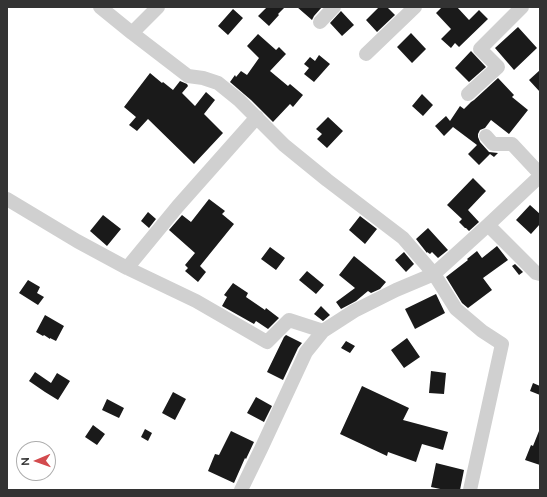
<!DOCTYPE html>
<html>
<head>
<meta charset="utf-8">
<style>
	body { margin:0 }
	#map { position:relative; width:547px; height:497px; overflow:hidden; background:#fff; font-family:Mulish,sans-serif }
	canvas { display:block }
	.frame { position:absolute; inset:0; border:8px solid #333; pointer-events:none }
	.north { position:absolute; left:16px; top:441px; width:40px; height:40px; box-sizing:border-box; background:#fff; border:1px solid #adadad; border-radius:50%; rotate:268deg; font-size:11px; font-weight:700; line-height:16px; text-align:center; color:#333 }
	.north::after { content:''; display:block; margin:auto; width:14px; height:18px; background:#d34b4e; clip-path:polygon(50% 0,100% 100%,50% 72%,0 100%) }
</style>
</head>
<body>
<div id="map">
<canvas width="547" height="497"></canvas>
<div class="frame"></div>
<div class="north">N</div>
</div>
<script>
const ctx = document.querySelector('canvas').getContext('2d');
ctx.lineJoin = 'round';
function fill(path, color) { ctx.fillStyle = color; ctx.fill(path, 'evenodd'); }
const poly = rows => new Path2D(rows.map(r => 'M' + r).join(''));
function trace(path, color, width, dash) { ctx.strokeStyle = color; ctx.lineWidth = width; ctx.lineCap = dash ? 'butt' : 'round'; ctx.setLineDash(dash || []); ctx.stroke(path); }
const building = poly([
	[267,7,285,7,278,14,279,15,269,26,258,16],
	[297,7,322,7,314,16,312,20],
	[379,7,387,7,395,15,377,32,366,20],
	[442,7,457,7,469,20,479,10,488,19,459,47,455,43,451,48,441,39,451,29,436,13],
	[233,9,243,18,228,35,218,26],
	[341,11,354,25,342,36,330,23],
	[518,27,537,48,514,70,495,48],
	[411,33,426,49,412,63,397,47],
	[258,34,276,50,279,47,286,54,270,71,288,86,290,84,303,95,293,107,290,104,273,122,251,100,230,82,235,75,236,77,241,71,247,75,259,58,247,46],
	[471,51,486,67,469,82,455,68],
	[319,55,330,64,314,82,304,74,309,68,304,64,310,57,315,61],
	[540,70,540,92,529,80],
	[150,73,162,83,163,82,173,90,180,81,187,84,188,86,182,93,195,106,206,92,215,100,204,114,223,133,194,164,148,119,137,131,129,125,136,117,124,107],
	[498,78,514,95,512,97,528,110,509,134,491,120,485,128,480,130,478,134,478,137,480,142,489,152,498,153,494,157,490,154,479,165,468,154,477,145,453,127,444,136,435,126,446,116,450,121,460,106,464,109,471,102,474,100],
	[422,94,433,105,423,116,412,106],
	[328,117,343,131,327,148,317,139,322,134,316,129],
	[473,178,486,191,468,210,479,222,469,231,466,228,465,228,459,222,462,219,447,205],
	[209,199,225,211,222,214,234,224,200,266,206,272,198,282,185,271,188,268,185,265,195,253,169,230,182,215,191,222],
	[530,205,540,214,540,224,531,234,516,220],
	[148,212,156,219,149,228,141,221],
	[103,215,121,229,107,246,90,231],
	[360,216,377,229,365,244,349,230],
	[428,228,448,250,438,258,432,252,430,254,427,252,427,253,416,239],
	[497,246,508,260,483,278,492,290,468,308,462,303,446,277,468,260,467,259,477,251,482,258],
	[270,247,285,258,276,270,261,259],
	[404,252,414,264,406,272,395,260],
	[354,256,386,282,380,289,371,293,368,291,356,301,341,309,336,302,355,288,339,275],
	[515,264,523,272,519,275,512,266],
	[307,271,324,285,316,294,299,280],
	[28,280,40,287,37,293,44,297,38,305,19,293],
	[233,283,248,293,246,297,265,310,266,308,279,318,268,329,256,321,254,324,222,306,227,297,224,295],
	[436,294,445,313,415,329,405,309],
	[321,306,330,315,323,321,314,314],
	[45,315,64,326,56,341,50,338,50,339,44,335,43,336,36,332],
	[286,335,302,343,298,348,283,380,267,372,284,337],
	[407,338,420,357,404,368,391,350],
	[346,341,355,346,350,353,341,348],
	[431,371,446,373,444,394,429,393],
	[35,372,51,383,57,373,70,381,58,400,45,392,29,381],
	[533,383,540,386,540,395,530,391],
	[362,386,409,408,403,420,448,432,443,450,422,444,416,462,388,452,387,456,340,434],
	[173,392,186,399,175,420,162,413],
	[256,397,272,406,264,422,247,413],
	[107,399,124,408,119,418,102,410],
	[93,425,105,434,97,445,85,437],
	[145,429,152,433,148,441,141,437],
	[231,431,254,442,246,459,245,458,234,483,208,471,215,454,219,455],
	[539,431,540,431,540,465,525,460,531,445,533,446],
	[436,463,464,470,460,490,445,490,431,487]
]);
const minor = poly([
	[100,7,132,33,188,76,203,78,218,83,239,100,284,145,327,180,403,238,434,274,456,309,482,331,502,344,470,490],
	[320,22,334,7],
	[132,33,158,7],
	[366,54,415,7],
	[468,94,498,67,480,49,522,7],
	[486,136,493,144,512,144,540,174],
	[7,199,77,241,127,268,196,301,267,342,289,320,323,331],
	[488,225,536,273,540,274],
	[127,268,178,206,257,117],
	[241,490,261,449,306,352,323,331,354,311,396,290,434,274,488,225,540,176]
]);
fill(building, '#1a1a1a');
trace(minor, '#d0d0d0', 14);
</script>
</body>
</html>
